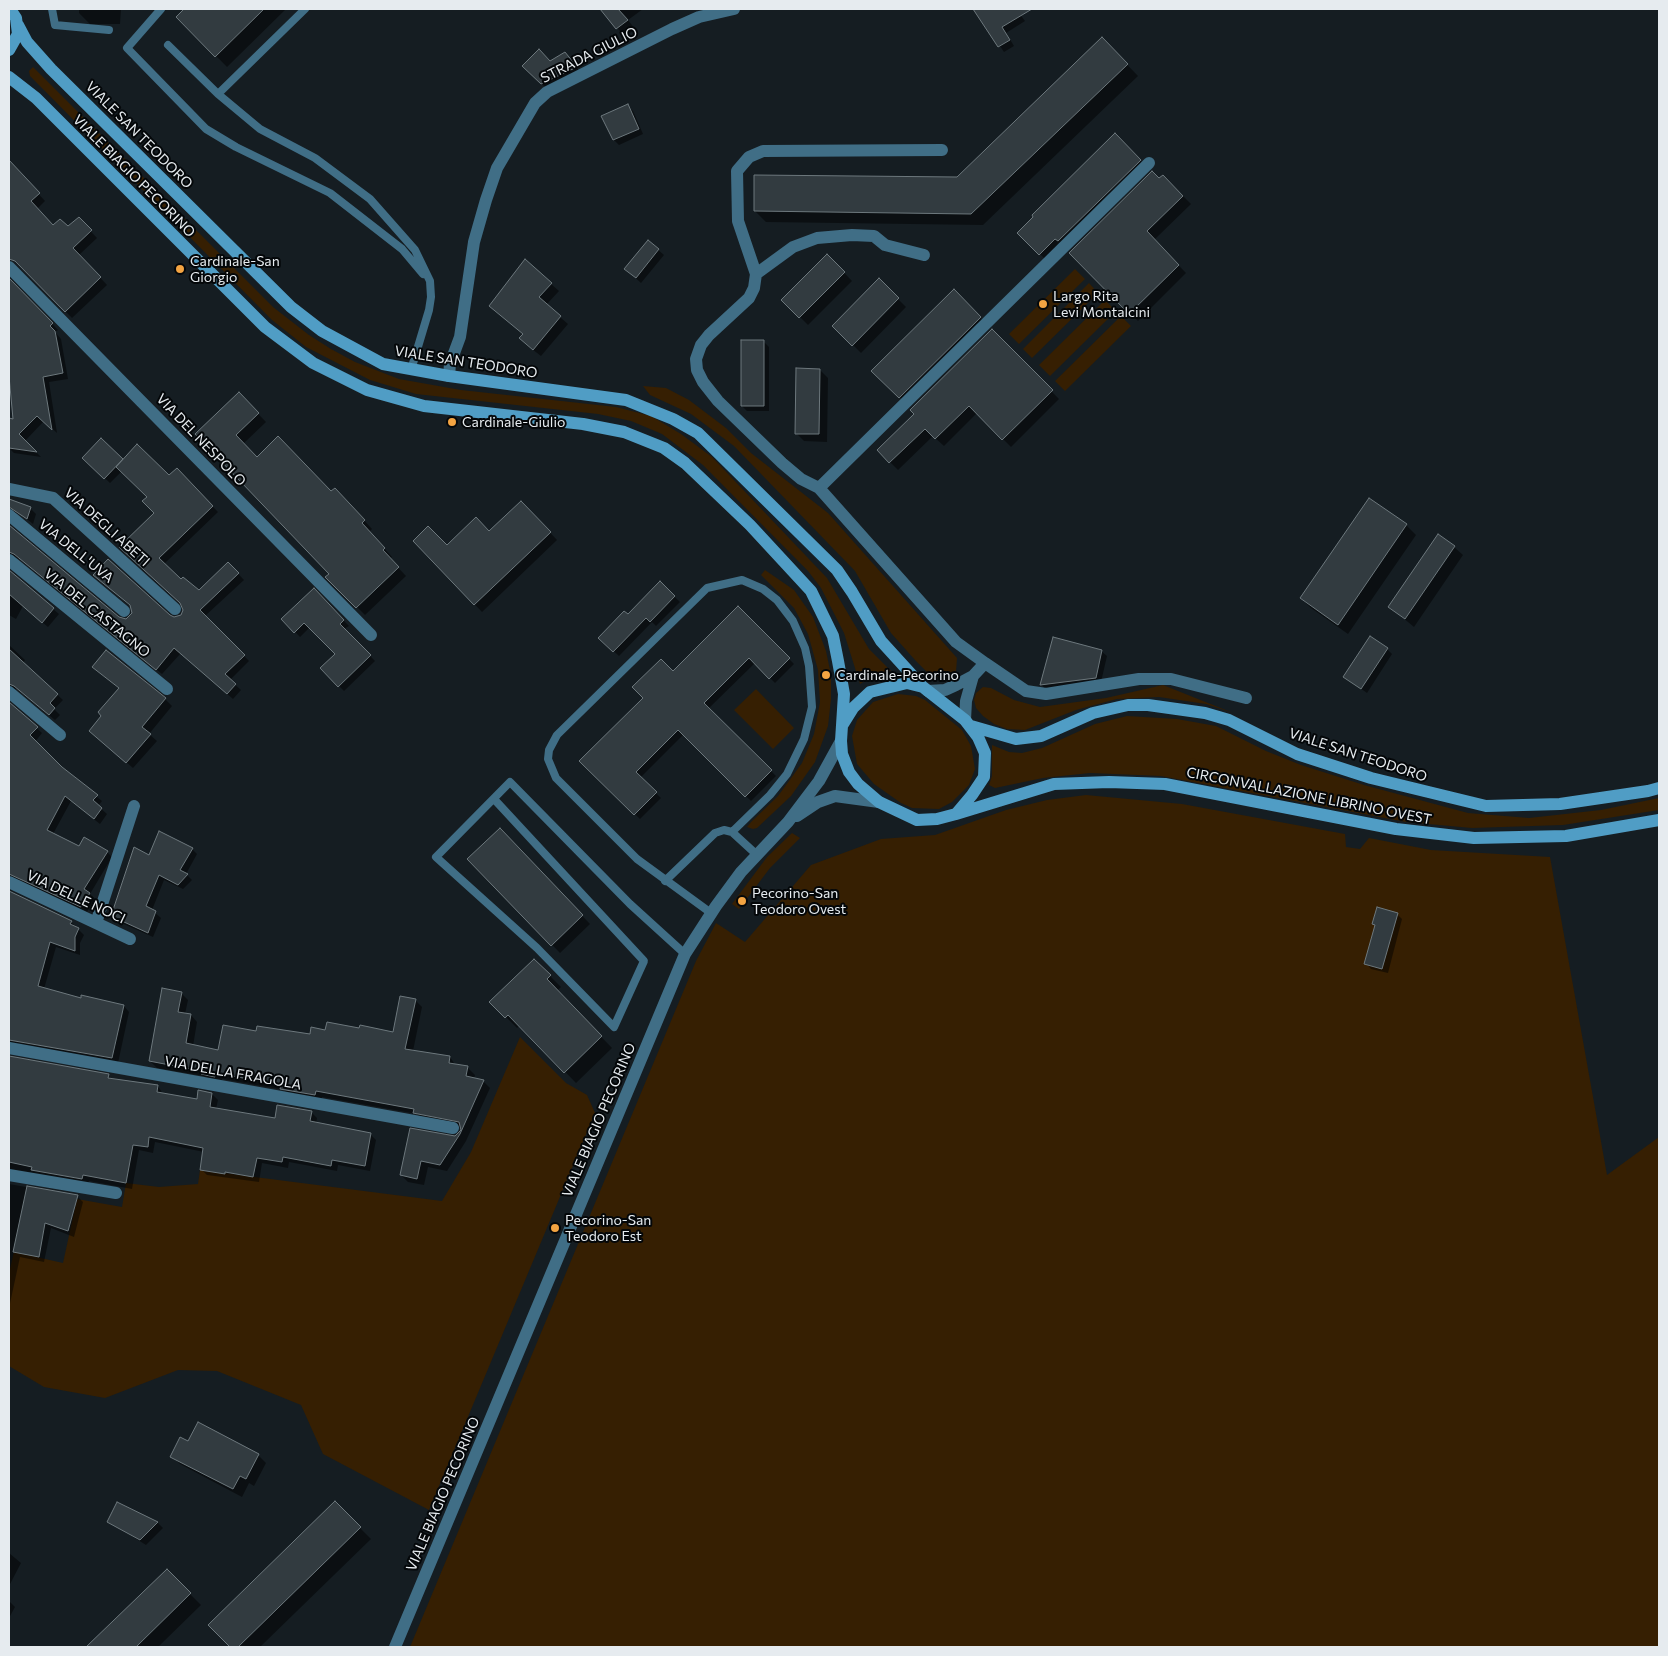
<!DOCTYPE html>
<html>
<head>
<meta charset="utf-8">
<style>
	body { margin:0 }
	#map { position:relative; width:1668px; height:1656px; overflow:hidden; background:#151d22; font-family:Commissioner,sans-serif }
	canvas { display:block }
	.frame { position:absolute; inset:0; border:10px solid #e6ebef; pointer-events:none }
</style>
</head>
<body>
<div id="map">
<canvas width="1668" height="1656"></canvas>
<div class="frame"></div>
</div>
<script>
const ctx = document.querySelector('canvas').getContext('2d');
ctx.lineJoin = 'round';
function fill(path, color) { ctx.fillStyle = color; ctx.fill(path, 'evenodd'); }
const poly = rows => new Path2D(rows.map(r => 'M' + r).join(''));
function trace(path, color, width, dash) { ctx.strokeStyle = color; ctx.lineWidth = width; ctx.lineCap = dash ? 'butt' : 'round'; ctx.setLineDash(dash || []); ctx.stroke(path); }
function write(font, color, halo, rows, align = 'center') {
  ctx.font = font + ' Commissioner,sans-serif'; ctx.lineWidth = 4; ctx.setLineDash([]); ctx.textBaseline = 'middle'; ctx.strokeStyle = halo; ctx.fillStyle = color; for (const [text, x, y, turn = 0] of rows) {
    ctx.save(); ctx.translate(x, y); ctx.rotate((+turn || 0) * Math.PI / 180); ctx.textAlign = isNaN(turn) ? turn : align; if (halo) ctx.strokeText(text, 0, 0); ctx.fillText(text, 0, 0); ctx.restore();
  }
}
const green = poly([
	[33,67,273,307,309,335,331,349,355,362,399,379,461,390,616,407,651,416,681,434,712,457,827,578,869,649,891,671,870,678,860,684,844,633,821,588,808,571,703,465,662,434,631,421,598,414,416,394,370,380,306,347,272,320,30,76,29,71],
	[1075,269,1085,279,1019,344,1009,334],
	[1089,283,1098,293,1032,358,1023,349],
	[1105,300,1116,311,1050,376,1039,365],
	[1121,316,1131,326,1065,391,1055,381],
	[643,386,666,388,689,400,726,428,751,453,828,513,957,658,956,672,952,678,943,679,928,673,915,660,891,633,855,571,734,446,691,414,650,395],
	[765,570,794,590,813,617,826,651,831,675,831,699,828,726,815,762,791,796,757,828,753,829,747,827,751,822,778,796,802,763,814,734,820,702,818,670,808,634,794,608,761,575],
	[1163,685,1233,713,1206,704,1159,697,1117,699,1076,710,1025,730,1007,729,994,724,983,716,976,708,974,700,976,693,983,687,991,688,1014,700,1040,707,1106,698],
	[756,689,794,728,773,749,734,710],
	[898,694,916,696,925,700,962,730,971,746,975,769,969,785,952,802,939,809,912,808,901,803,874,784,857,764,852,736,857,720,873,702],
	[1127,716,1177,719,1216,726,1266,751,1301,765,1364,785,1468,813,1529,818,1601,810,1659,798,1659,810,1563,825,1472,828,1406,822,1161,776,1090,773,1043,778,995,788,989,785,992,776,992,745,1009,752,1022,753,1042,748,1095,724],
	[1086,795,1182,804,1345,834,1346,847,1360,849,1369,838,1431,850,1550,857,1607,1175,1659,1137,1659,1647,410,1647,696,961,716,923,745,942,811,865,881,839,935,835,1006,810,1047,800],
	[792,833,800,838,770,868,739,909,732,904,767,857],
	[520,1037,566,1083,587,1095,595,1113,429,1510,323,1454,301,1405,217,1371,178,1370,105,1398,44,1387,9,1366,9,1273,14,1252,63,1263,77,1199,122,1207,126,1183,159,1187,198,1184,200,1170,442,1201,471,1152]
]);
const shadow = poly([
	[79,9,121,9,120,24,90,24,79,13],
	[186,9,286,9,227,67,178,17],
	[601,9,643,9,628,20,635,29,625,37],
	[975,9,1016,9,1025,21,1006,33,1014,46,1004,52],
	[1113,50,1138,76,983,225,766,222,755,211,958,178],
	[570,59,581,73,547,89,524,66],
	[627,106,633,111,643,134,619,145,614,140],
	[1115,135,1148,168,1048,262,1019,233],
	[9,171,20,174,45,201,37,209,54,227,68,228,78,218,97,238,79,255,107,285,72,318,21,266,29,264,9,242],
	[1163,176,1191,204,1154,240,1186,273,1138,321,1071,253],
	[648,241,664,255,641,283,626,269],
	[827,255,852,281,808,325,783,300],
	[9,279,58,330,55,332,61,339,68,379,49,382,57,433,44,421,25,441,41,457,14,453,9,448,9,420,15,420,12,390,9,387],
	[879,280,906,307,861,353,834,326],
	[551,284,559,291,546,305,568,324,541,356,528,346,524,335,498,313],
	[954,291,988,326,908,405,873,371],
	[992,331,1059,399,1011,447,977,413,944,446,933,436,898,470,878,450,916,414],
	[763,341,769,347,769,411,747,411,742,406],
	[820,370,828,378,827,442,804,441,796,433],
	[239,394,266,422,243,444,257,458,343,497,372,529,369,532,392,557,390,559,406,576,365,615,327,577,330,574,197,434],
	[101,440,123,461,169,477,177,470,218,512,164,564,181,581,199,591,228,563,244,580,205,616,249,661,230,680,241,690,233,699,181,653,162,674,21,559,11,558,9,561,9,527,123,620,132,617,133,608,100,580,169,616,178,618,184,612,184,607,121,547,155,513,149,497,122,471,110,483,84,458],
	[10,501,30,508,36,514,33,524,21,514,12,513,9,516],
	[521,502,557,540,482,612,414,541,447,547,490,532],
	[1406,525,1416,535,1348,634,1311,608,1301,598],
	[1454,547,1463,555,1414,627,1390,607],
	[9,572,59,614,48,627,23,606,16,619,9,615],
	[660,583,680,602,656,626,652,622,619,656,600,638,628,616],
	[313,590,349,626,344,629,375,661,344,691,321,668,336,654,310,627,300,637,283,619],
	[738,607,794,664,775,683,755,663,708,709,776,776,751,801,684,734,640,778,661,798,640,819,581,761],
	[9,645,25,660,23,663,63,700,54,709,60,715,55,720,17,689,9,692],
	[1387,649,1392,654,1367,693,1345,677],
	[1101,651,1107,656,1101,682,1046,690,1041,684],
	[101,674,165,699,172,706,149,734,157,741,133,768,97,737,103,716,120,689],
	[9,703,42,733,35,742,61,768,102,801,98,806,107,814,100,824,71,801,53,834,80,848,107,852,112,857,90,894,95,899,87,912,18,880,9,883],
	[500,830,590,924,560,953,469,859],
	[192,849,197,854,186,874,192,880,183,889,164,880,152,910,161,918,153,937,117,921,112,915,149,856],
	[9,892,71,922,84,935,80,943,80,955,56,947,44,989,82,1000,82,997,124,1006,129,1012,118,1063,9,1049],
	[1397,914,1402,919,1388,973,1371,969,1366,963,1376,926,1373,923],
	[534,960,561,987,557,991,612,1048,576,1083,520,1025,517,1028,491,1002],
	[181,993,188,1000,185,1014,191,1015,197,1022,193,1046,219,1051,257,1032,311,1035,326,1031,360,1030,394,1033,415,1000,422,1007,413,1051,450,1057,456,1066,468,1068,475,1075,474,1079,483,1081,490,1088,466,1141,447,1171,428,1167,424,1185,408,1182,401,1175,456,1137,462,1130,461,1128,421,1119,417,1114,322,1097,322,1101,289,1095,284,1090,222,1079,222,1083,209,1081,204,1076,157,1068,150,1061],
	[9,1057,108,1075,112,1080,158,1086,163,1094,198,1101,212,1094,218,1100,216,1109,276,1120,311,1112,317,1118,316,1124,370,1134,376,1140,370,1171,338,1165,337,1171,289,1162,288,1168,262,1163,259,1182,207,1175,201,1169,204,1152,155,1142,153,1153,139,1150,132,1189,89,1181,88,1184,9,1177],
	[9,1184,77,1196,83,1202,74,1237,51,1228,44,1262,20,1257,9,1308],
	[189,1443,258,1455,266,1463,254,1486,249,1483,242,1497,180,1464,172,1456],
	[335,1503,371,1539,260,1647,232,1647,210,1625],
	[117,1504,158,1523,163,1528,146,1545,109,1522],
	[9,1553,21,1563,9,1586],
	[167,1571,201,1605,158,1647,88,1647],
	[9,1601,15,1607,9,1618]
]);
const building = poly([
	[184,9,264,9,215,57,176,17,184,9],
	[600,9,618,9,628,20,616,29,600,9],
	[973,9,1032,9,1002,27,1010,40,998,47,973,9],
	[1102,37,1128,64,971,214,754,211,754,175,957,177,1102,37],
	[539,49,550,61,565,52,577,67,541,84,522,66,539,49],
	[628,104,639,129,613,140,601,116,628,104],
	[1115,133,1141,160,1058,241,1055,239,1039,255,1017,233,1033,217,1032,215,1115,133],
	[9,160,40,193,31,201,53,225,60,219,68,226,79,217,92,230,73,248,101,277,65,312,15,261,9,259,9,160],
	[1152,171,1159,178,1163,175,1183,196,1147,231,1179,265,1129,314,1069,253,1152,171],
	[648,240,659,249,636,278,624,269,648,240],
	[827,254,845,272,799,318,781,300,827,254],
	[525,259,552,283,539,297,561,316,533,350,519,338,523,334,489,306,525,259],
	[9,278,53,323,50,326,55,331,63,373,43,377,52,430,37,416,19,434,37,452,9,448,9,418,13,419,9,376,9,278],
	[879,278,899,298,852,346,832,326,879,278],
	[954,289,981,317,899,398,871,371,954,289],
	[992,329,1053,390,1002,440,969,406,935,439,925,429,889,463,877,450,914,414,910,410,992,329],
	[741,340,764,340,764,406,741,406,741,340],
	[796,368,820,369,819,434,795,434,796,368],
	[239,392,259,413,236,435,257,457,278,436,331,491,335,488,365,520,362,523,385,548,383,550,399,567,356,608,325,577,329,574,195,434,239,392],
	[101,438,123,459,104,479,82,458,101,438],
	[137,444,169,475,177,468,213,506,159,558,181,579,183,577,199,590,228,562,239,573,200,610,245,655,225,674,236,684,227,694,174,648,156,670,14,554,9,552,9,525,119,617,126,619,132,613,130,605,93,575,108,559,170,615,174,617,181,615,183,610,180,603,119,547,154,513,142,501,147,497,116,467,137,444],
	[1369,498,1407,524,1338,625,1300,598,1369,498],
	[9,499,31,507,27,519,9,507,9,499],
	[521,501,551,532,474,605,413,541,428,526,447,545,476,517,489,531,521,501],
	[1438,534,1455,546,1405,619,1388,607,1438,534],
	[9,570,54,608,42,623,9,594,9,570],
	[660,581,675,596,650,622,646,618,613,652,598,638,624,611,628,614,660,581],
	[314,588,344,620,340,624,371,655,338,687,320,668,335,654,304,623,294,633,281,619,314,588],
	[738,606,790,658,769,679,749,658,704,703,772,770,745,797,678,730,636,772,657,792,634,815,579,761,643,698,632,687,661,659,673,671,738,606],
	[1370,636,1388,648,1361,689,1343,677,1370,636],
	[1053,637,1102,650,1096,678,1040,685,1053,637],
	[9,649,58,694,50,703,55,708,49,715,14,686,9,684,9,649],
	[106,650,166,698,142,727,151,734,126,763,89,731,101,716,98,712,119,688,92,667,106,650],
	[9,702,38,727,30,735,62,767,98,795,93,800,102,808,94,819,65,796,47,830,79,846,84,837,108,851,84,889,90,893,81,907,9,874,9,702],
	[500,828,583,915,551,946,467,859,500,828],
	[159,831,193,848,180,870,188,874,178,885,159,875,146,906,156,911,148,933,111,916,134,847,149,855,159,831],
	[9,891,72,921,70,924,79,928,75,937,75,951,50,942,38,986,81,998,81,995,124,1005,112,1058,9,1040,9,891],
	[1377,907,1398,913,1382,969,1364,964,1375,925,1372,924,1377,907],
	[534,959,551,975,547,979,602,1036,564,1073,508,1015,505,1018,489,1002,534,959],
	[162,988,182,992,178,1012,191,1014,186,1043,218,1050,223,1025,256,1031,257,1026,310,1034,311,1027,325,1030,327,1022,359,1028,360,1025,393,1032,400,996,416,999,405,1049,450,1056,449,1063,468,1066,466,1076,484,1080,460,1134,440,1165,421,1161,417,1179,400,1175,410,1128,455,1136,461,1130,459,1122,413,1113,414,1109,316,1091,315,1095,280,1089,281,1085,216,1073,215,1077,201,1074,201,1071,149,1061,162,988],
	[9,1056,109,1074,108,1078,158,1085,157,1092,197,1099,198,1090,212,1093,210,1107,275,1118,277,1105,312,1111,310,1121,371,1133,365,1166,332,1160,331,1166,283,1157,282,1162,257,1158,253,1177,225,1172,225,1174,200,1170,203,1148,149,1137,148,1147,133,1145,126,1183,83,1175,82,1179,31,1170,32,1167,9,1162,9,1056],
	[27,1186,78,1195,68,1231,45,1223,39,1257,13,1252,27,1186],
	[198,1422,259,1454,246,1479,240,1476,233,1489,170,1457,180,1437,188,1441,198,1422],
	[335,1501,361,1527,238,1647,230,1647,208,1625,335,1501],
	[117,1502,158,1522,140,1540,107,1522,117,1502],
	[167,1569,191,1593,136,1647,86,1647,167,1569]
]);
const lane = poly([
	[52,9,55,25,109,30],
	[161,9,127,48,206,129,236,147,330,193,402,249,423,274],
	[168,45,218,94,260,129,315,158,370,199,415,250,430,281,431,297,429,310,411,370],
	[218,94,305,9],
	[494,799,644,961,614,1027,537,948,436,857,510,782,630,904,685,954],
	[665,881,715,833,724,830,732,832,756,854],
	[711,913,637,859,556,778,548,759,549,750,557,735,707,588,742,580,763,589,777,600,793,621,805,648,809,666,812,707,804,739,787,774,770,795,732,832]
]);
const street = poly([
	[9,267,371,635],
	[756,274,793,247,817,238,852,235,874,236,885,245,924,255],
	[449,376,450,364,460,337,474,242,486,200,497,168,535,103,547,92,672,29,699,17,734,9],
	[819,488,1149,163],
	[9,489,53,498,175,609],
	[9,515,124,611],
	[9,560,167,689],
	[985,663,1026,691,1046,694,1139,679,1171,679,1246,698],
	[928,691,945,690,956,685,973,676,985,663,956,642,819,488,801,479,782,463,718,401,703,382,697,370,696,359,701,345,709,335,749,298,754,288,756,274,738,221,737,171,749,157,763,151,942,150],
	[9,692,60,735],
	[965,720,966,701,973,676],
	[797,816,818,802,835,796,879,802],
	[9,882,130,939],
	[96,923,134,806],
	[9,1048,453,1128],
	[9,1175,116,1193],
	[395,1647,685,954,716,906,741,872,788,822,819,781,841,741]
]);
const secondary = poly([
	[18,25,27,42,51,69,291,307,322,331,383,364,449,376,626,400,673,419,698,433,837,570,852,592,881,641,922,686],
	[9,50,18,34,16,18,10,9],
	[9,77,36,98,265,327,313,363,367,390,424,406,583,424,624,432,664,448,685,463,750,525,811,591,833,636,838,661,844,694,841,741,842,754,849,772,858,784,879,802,917,820,937,819,956,814,972,795,984,777,985,753,978,737,965,720,923,687,907,683,870,692,853,708,843,724],
	[971,726,1016,739,1041,736,1093,713,1128,705,1148,705,1205,713,1229,720,1297,754,1371,778,1486,806,1560,804,1648,791,1659,788],
	[956,814,1054,784,1109,782,1165,784,1396,829,1474,838,1566,836,1659,820]
]);
const markers = [
	[180,269,5,"#f3a442"],
	[1043,304,5,"#f3a442"],
	[452,422,5,"#f3a442"],
	[826,675,5,"#f3a442"],
	[742,901,5,"#f3a442"],
	[555,1228,5,"#f3a442"]
];
const streetNames = [
	["STRADA GIULIO",589,55,-27],
	["VIALE SAN TEODORO",139,135,45],
	["VIALE BIAGIO PECORINO",134,176,45],
	["VIALE SAN TEODORO",466,362,9],
	["VIA DEL NESPOLO",201,440,46],
	["VIA DEGLI ABETI",107,527,42],
	["VIA DELL'UVA",76,551,39],
	["VIA DEL CASTAGNO",97,613,39],
	["VIALE SAN TEODORO",1358,755,18],
	["CIRCONVALLAZIONE LIBRINO OVEST",1309,796,11],
	["VIA DELLE NOCI",76,897,25],
	["VIA DELLA FRAGOLA",233,1073,10],
	["VIALE BIAGIO PECORINO",599,1120,-67],
	["VIALE BIAGIO PECORINO",443,1494,-67]
];
const poiNames = [
	["Cardinale-San",190,261],
	["Giorgio",190,277],
	["Largo Rita",1053,296],
	["Levi Montalcini",1053,312],
	["Cardinale-Giulio",462,422],
	["Cardinale-Pecorino",836,675],
	["Pecorino-San",752,893],
	["Teodoro Ovest",752,909],
	["Pecorino-San",565,1220],
	["Teodoro Est",565,1236]
];
fill(green, '#361f02');
fill(shadow, '#0007');
fill(building, '#323b40');
trace(building, '#6d787d', 1);
trace(lane, '#406e86', 8);
trace(street, '#406e86', 12);
trace(secondary, '#509dc5', 12);
for (const [x, y, r, color] of markers) { const dot = new Path2D(); dot.arc(x, y, r, 0, 2 * Math.PI); ctx.fillStyle = color; ctx.fill(dot); trace(dot, '#040709', 2); }
write('14px', '#e6ebef', '#040709', streetNames);
write('14px', '#e6ebef', '#040709', poiNames, 'left');
</script>
</body>
</html>
